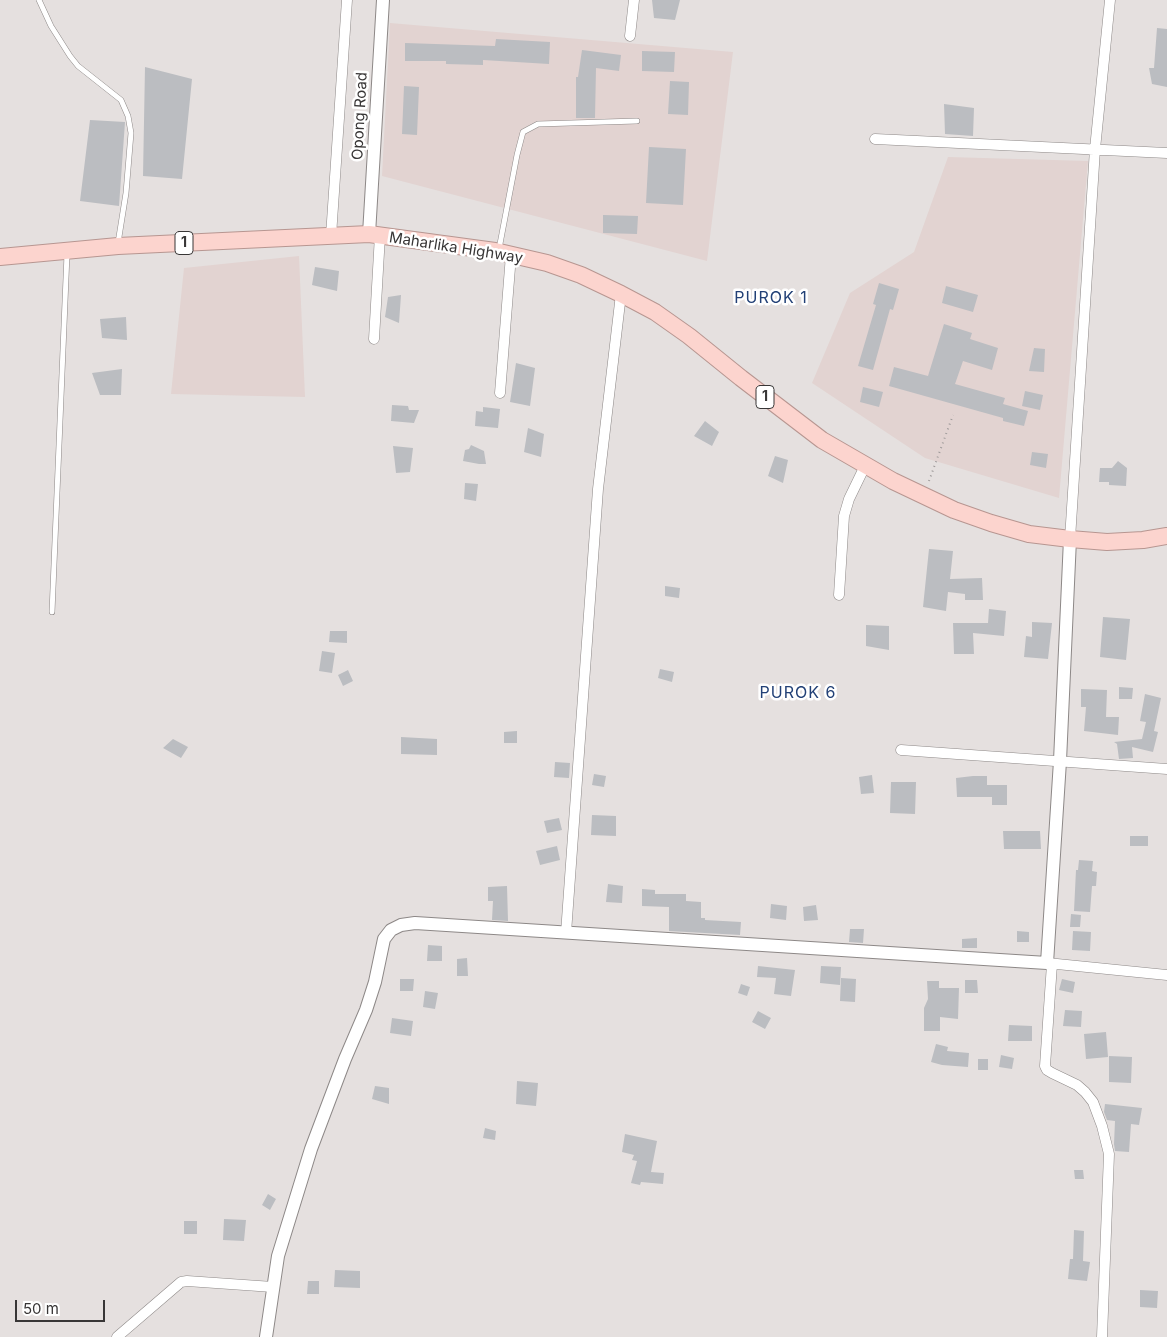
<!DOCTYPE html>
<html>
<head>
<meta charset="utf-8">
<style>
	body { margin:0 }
	#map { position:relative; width:1167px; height:1337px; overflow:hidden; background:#e5e0df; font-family:Inter,sans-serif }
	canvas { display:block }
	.scale { position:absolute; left:15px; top:1300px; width:90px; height:22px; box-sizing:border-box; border:2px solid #383636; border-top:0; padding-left:6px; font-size:15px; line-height:18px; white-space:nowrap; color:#383636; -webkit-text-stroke:4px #fff; paint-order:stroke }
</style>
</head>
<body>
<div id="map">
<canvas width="1167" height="1337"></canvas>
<div class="scale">50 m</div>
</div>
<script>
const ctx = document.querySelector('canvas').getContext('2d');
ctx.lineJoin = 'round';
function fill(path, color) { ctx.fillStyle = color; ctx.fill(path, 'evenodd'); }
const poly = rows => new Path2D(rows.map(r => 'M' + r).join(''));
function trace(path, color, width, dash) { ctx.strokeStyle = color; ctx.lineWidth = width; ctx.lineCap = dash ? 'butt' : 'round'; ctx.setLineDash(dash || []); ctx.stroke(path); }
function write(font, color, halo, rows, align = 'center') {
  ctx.font = font + ' Inter,sans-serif'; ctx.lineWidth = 5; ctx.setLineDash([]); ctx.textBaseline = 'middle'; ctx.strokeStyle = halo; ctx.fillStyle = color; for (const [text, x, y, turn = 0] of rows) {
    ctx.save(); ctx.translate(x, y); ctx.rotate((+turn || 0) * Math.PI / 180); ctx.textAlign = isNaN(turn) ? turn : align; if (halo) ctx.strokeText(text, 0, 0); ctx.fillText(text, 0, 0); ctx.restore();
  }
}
const built = poly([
	[390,23,733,52,707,261,382,176],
	[948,157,1088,161,1059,498,925,458,812,383,850,293,914,252],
	[299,256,305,397,171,394,184,268]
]);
const building = poly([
	[652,0,680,0,675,20,654,18],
	[1157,28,1167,29,1167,87,1152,84,1149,68,1154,68],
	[496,39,550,42,549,64,483,60,483,65,446,64,446,61,405,61,405,43,495,46],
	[582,50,621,55,619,71,596,68,595,118,576,118,576,77,578,77],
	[642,51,675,52,674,72,642,71],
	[145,67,192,79,182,179,143,176],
	[670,81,689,82,688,115,668,114],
	[404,86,419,87,417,135,402,134],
	[944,104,974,108,973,136,945,134],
	[90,120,125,122,119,206,80,201],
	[649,147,686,149,683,205,646,203],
	[603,215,638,216,637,234,603,233],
	[315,267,339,271,337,291,312,285],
	[879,283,899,289,893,310,890,309,873,370,858,366,876,305,873,304],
	[946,286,978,295,973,312,942,303],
	[401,295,399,323,385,317,388,297],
	[126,317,127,340,102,338,100,319],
	[944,324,972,333,970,339,998,348,992,370,963,361,955,384,1005,398,1003,404,1028,411,1024,426,1003,421,1003,418,889,386,894,367,928,376],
	[1034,348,1045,349,1044,372,1029,371],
	[516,363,535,368,530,406,510,402],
	[122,369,121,395,100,395,92,373],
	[863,387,883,392,879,407,860,402],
	[1025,391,1043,395,1040,410,1022,406],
	[392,405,408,406,409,410,419,410,414,423,391,421],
	[483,407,500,409,498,428,475,426,476,411,483,412],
	[705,421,719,432,712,446,694,436],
	[528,428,544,434,541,457,524,452],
	[471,445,484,451,486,464,479,464,463,461,465,450,469,449],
	[393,446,413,448,410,472,396,473],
	[1032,452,1048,454,1046,468,1030,465],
	[775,456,788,460,783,483,768,476],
	[1118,461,1127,468,1126,486,1109,485,1109,482,1099,482,1100,468,1112,468],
	[465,483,478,484,476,501,464,499],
	[929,549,953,551,950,579,982,578,983,600,965,600,965,594,948,592,946,611,923,607],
	[665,586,680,588,679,598,665,596],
	[989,609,1006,611,1004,636,973,633,974,654,954,654,953,623,988,623],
	[1103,617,1130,619,1126,660,1100,657],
	[1032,622,1052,623,1048,659,1024,657,1026,636,1032,637],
	[866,625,889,626,889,650,866,646],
	[330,631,347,631,347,643,329,642],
	[322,651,335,653,332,673,319,671],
	[660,669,674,672,672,682,658,678],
	[348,670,353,681,343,686,338,675],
	[1119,687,1133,688,1132,699,1119,699],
	[1081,689,1107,690,1106,717,1119,717,1118,735,1084,731,1086,707,1081,707],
	[1145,694,1161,698,1154,731,1158,732,1153,752,1132,747,1133,758,1119,759,1117,744,1114,742,1142,739,1146,722,1140,721],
	[517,731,517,743,504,743,504,732],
	[401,737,437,739,437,755,401,754],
	[173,739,188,747,181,758,163,748],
	[555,762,570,763,569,778,554,777],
	[594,774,606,776,604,787,592,785],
	[872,775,874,793,861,794,859,777],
	[973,776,987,776,987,785,1007,785,1007,805,992,805,992,797,957,797,956,778],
	[891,782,916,782,915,814,890,813],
	[592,815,616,816,616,836,591,835],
	[559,818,562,830,547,833,544,821],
	[1003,831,1040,831,1041,849,1004,849],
	[1130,836,1148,836,1148,846,1130,846],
	[557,846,560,860,540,865,536,851],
	[1079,860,1093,861,1092,871,1097,872,1096,886,1092,886,1090,912,1074,911,1076,870,1078,870],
	[608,884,623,886,622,903,606,902],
	[507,886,508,921,492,920,493,901,488,901,488,887],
	[642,889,655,890,655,894,686,894,686,901,701,902,701,918,705,918,705,920,741,922,740,935,669,931,669,907,642,906],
	[771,904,787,906,786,920,770,918],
	[816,905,818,920,804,921,803,907],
	[1071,914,1081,915,1080,927,1070,927],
	[850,929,864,929,863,943,849,942],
	[1017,931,1029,932,1029,942,1017,942],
	[1073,931,1091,932,1090,951,1072,950],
	[977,938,977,948,962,948,962,939],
	[428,945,442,946,442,961,427,961],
	[467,958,468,976,457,976,457,959],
	[758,966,795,970,791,996,774,994,776,978,757,977],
	[821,966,841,967,840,985,820,983],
	[841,978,856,979,855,1002,840,1001],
	[400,979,414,979,413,991,400,991],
	[1062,979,1075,982,1073,993,1059,990],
	[965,980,977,980,978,993,965,993],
	[927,981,939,981,939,988,959,988,958,1019,940,1017,940,1031,924,1031,924,1008,928,999],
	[741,984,750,987,747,996,738,993],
	[425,991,438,993,435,1009,423,1007],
	[1065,1010,1082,1011,1081,1027,1063,1026],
	[758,1011,771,1018,765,1029,752,1022],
	[392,1018,413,1021,411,1036,390,1033],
	[1009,1025,1032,1026,1032,1041,1008,1041],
	[1106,1032,1108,1057,1086,1059,1084,1034],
	[936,1044,948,1047,947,1051,969,1053,968,1067,942,1065,931,1062],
	[1001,1055,1014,1058,1012,1069,999,1067],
	[1109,1056,1132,1057,1131,1083,1109,1082],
	[978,1059,988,1059,988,1070,978,1070],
	[517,1081,538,1083,536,1106,516,1104],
	[375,1086,389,1088,389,1104,372,1099],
	[1105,1104,1142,1108,1139,1125,1131,1124,1129,1152,1115,1151,1114,1144,1115,1121,1107,1120,1104,1112],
	[485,1128,496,1131,495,1140,483,1138],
	[625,1134,657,1141,651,1172,664,1173,663,1184,641,1182,640,1185,631,1183,637,1161,632,1160,634,1155,622,1152],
	[1074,1170,1083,1170,1084,1179,1075,1179],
	[268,1194,276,1199,270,1210,262,1205],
	[224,1219,246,1220,244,1241,223,1240],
	[184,1221,197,1221,197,1234,184,1234],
	[1074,1230,1084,1231,1083,1261,1090,1262,1087,1281,1068,1279,1070,1259,1073,1259],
	[335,1270,360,1271,360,1288,334,1287],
	[308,1281,319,1281,319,1294,307,1294],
	[1140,1290,1158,1291,1157,1308,1140,1307]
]);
const path = poly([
	[929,481,953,415]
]);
const service = poly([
	[39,0,51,26,70,56,78,66,121,100,128,116,131,133,126,193,118,243],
	[499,249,517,155,523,132,538,124,637,121],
	[52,612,67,254]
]);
const minor = poly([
	[630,36,634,0],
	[875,139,1167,153],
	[331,236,347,0],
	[374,339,380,235],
	[500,393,511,255],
	[1070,539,1095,149,1110,0],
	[839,595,844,516,849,499,865,466],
	[901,750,1167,769],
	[566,933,598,489,621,294],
	[1047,963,1167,975],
	[1052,964,1045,1066,1047,1070,1052,1073,1077,1085,1085,1092,1093,1102,1102,1126,1109,1154,1102,1337],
	[117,1337,181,1282,187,1281,273,1287]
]);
const tertiary = poly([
	[369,234,383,0],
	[266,1337,278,1256,311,1149,345,1059,366,1010,375,982,384,939,391,930,401,925,415,923,1047,963,1060,761,1070,539]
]);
const trunk = poly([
	[0,257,118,246,369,234,495,251,547,263,581,275,621,294,655,312,689,336,741,378,822,440,893,481,954,510,991,523,1029,534,1070,539,1107,542,1143,540,1167,536]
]);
const shields = [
	[184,243,18],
	[765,397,18]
];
const shieldNames = [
	["1",184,243],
	["1",765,397]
];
const streetNames = [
	["Opong Road",360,116,-87],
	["Maharlika Highway",456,248,9]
];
const neighbourhoodNames = [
	["PUROK 1",771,298],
	["PUROK 6",798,693]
];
fill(built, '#e2d3d1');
fill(building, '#bbbdc1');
trace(service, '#8d8887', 6);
trace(minor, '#8d8887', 11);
trace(tertiary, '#8d8887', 14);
trace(trunk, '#b79691', 18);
trace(path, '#9d9999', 2, [1, 4]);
trace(service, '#fff', 5);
trace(minor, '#fff', 10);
trace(tertiary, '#fff', 12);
trace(trunk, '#fcd4ce', 16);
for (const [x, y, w] of shields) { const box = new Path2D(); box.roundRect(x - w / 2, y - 11.5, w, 23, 4); ctx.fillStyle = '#fff'; ctx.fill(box); trace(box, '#383636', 1); }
write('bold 14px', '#383636', null, shieldNames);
write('15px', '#383636', '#fff', streetNames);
ctx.letterSpacing = '1px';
write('16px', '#224076', '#fff', neighbourhoodNames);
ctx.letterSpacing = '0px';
</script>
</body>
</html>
